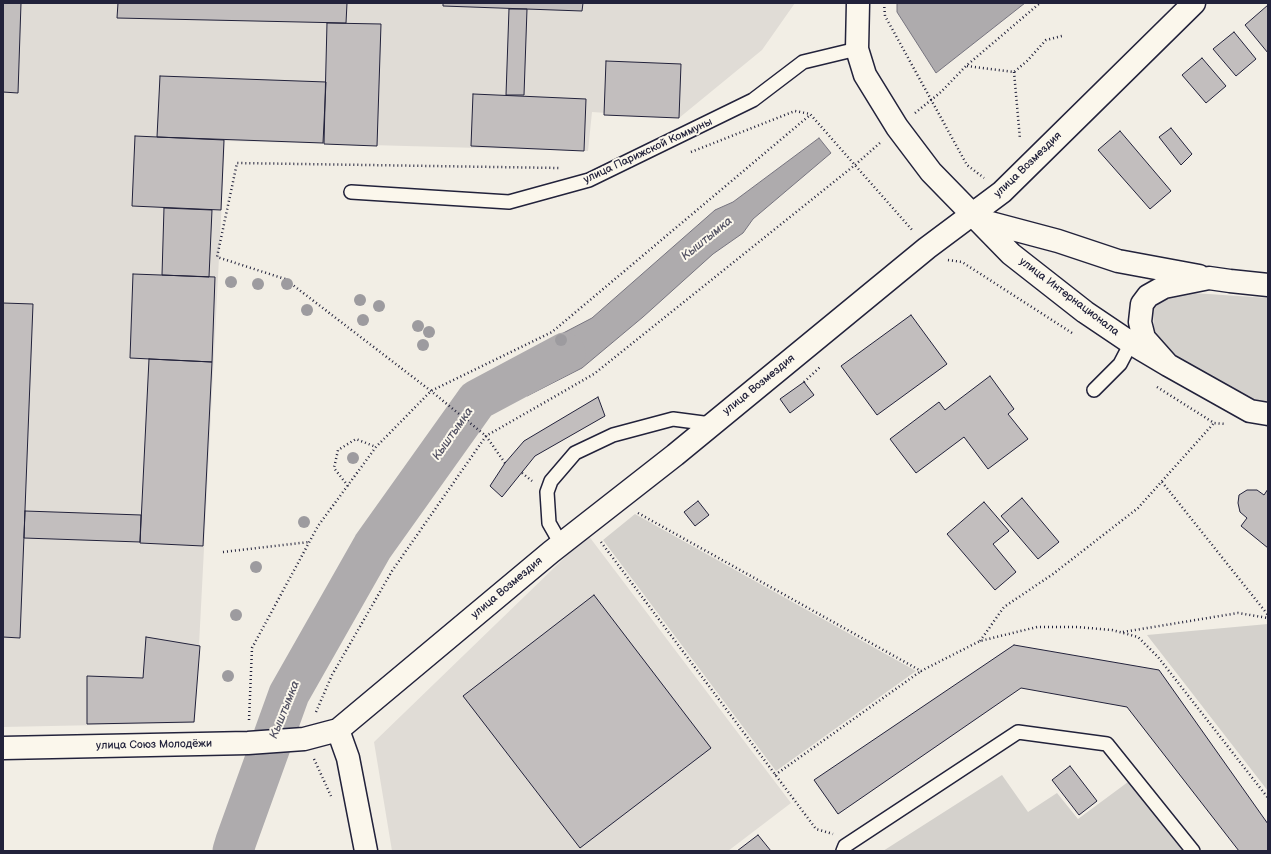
<!DOCTYPE html>
<html>
<head>
<meta charset="utf-8">
<style>
	body { margin:0 }
	#map { position:relative; width:1271px; height:854px; overflow:hidden; background:#f2eee5; font-family:"Balsamiq Sans",sans-serif }
	canvas { display:block }
	.frame { position:absolute; inset:0; border:4px solid #22223b; pointer-events:none }
</style>
</head>
<body>
<div id="map">
<canvas width="1271" height="854"></canvas>
<div class="frame"></div>
</div>
<script>
const ctx = document.querySelector('canvas').getContext('2d');
ctx.lineJoin = 'round';
function fill(path, color) { ctx.fillStyle = color; ctx.fill(path, 'evenodd'); }
const poly = rows => new Path2D(rows.map(r => 'M' + r).join(''));
function trace(path, color, width, dash) { ctx.strokeStyle = color; ctx.lineWidth = width; ctx.lineCap = dash ? 'butt' : 'round'; ctx.setLineDash(dash || []); ctx.stroke(path); }
function write(font, color, halo, rows, align = 'center') {
  ctx.font = font + ' "Balsamiq Sans",sans-serif'; ctx.lineWidth = 4; ctx.setLineDash([]); ctx.textBaseline = 'middle'; ctx.strokeStyle = halo; ctx.fillStyle = color; for (const [text, x, y, turn = 0] of rows) {
    ctx.save(); ctx.translate(x, y); ctx.rotate((+turn || 0) * Math.PI / 180); ctx.textAlign = isNaN(turn) ? turn : align; if (halo) ctx.strokeText(text, 0, 0); ctx.fillText(text, 0, 0); ctx.restore();
  }
}
const built = poly([
	[3,3,795,3,762,50,679,118,592,112,588,151,225,141,195,723,3,727],
	[588,535,791,803,728,851,392,851,374,742]
]);
const green = poly([
	[1178,292,1268,298,1268,407,1252,400,1156,346,1154,336,1153,306],
	[635,514,916,671,776,771,603,540],
	[1268,624,1268,791,1147,635],
	[1002,775,1028,812,1057,793,1078,819,1128,782,1185,851,883,851]
]);
const water = poly([
	[897,3,1025,3,936,73,897,12,897,3],
	[819,138,831,153,753,219,743,233,713,254,643,317,582,368,527,396,508,367,523,354,592,318,715,210,733,202,819,138]
]);
const river = poly([
	[233,851,236,841,289,694,373,546,477,400,565,353]
]);
const building = poly([
	[3,3,21,3,18,93,3,92,3,3],
	[118,3,347,3,346,23,117,18,118,3],
	[443,3,583,3,582,11,443,6,443,3],
	[1268,5,1268,53,1245,25,1268,5],
	[509,9,527,9,524,95,506,95,509,9],
	[327,23,381,24,377,146,324,144,327,23],
	[1234,32,1256,59,1236,76,1213,49,1234,32],
	[1202,58,1226,86,1206,103,1182,75,1202,58],
	[606,61,681,64,679,118,604,115,606,61],
	[160,76,326,82,323,143,157,137,160,76],
	[473,94,586,99,584,151,471,146,473,94],
	[1171,128,1192,154,1181,165,1159,137,1171,128],
	[1120,131,1171,191,1150,209,1098,150,1120,131],
	[135,136,224,140,221,210,132,206,135,136],
	[164,208,212,210,209,277,162,275,164,208],
	[133,274,215,277,212,362,130,358,133,274],
	[3,303,33,304,20,638,3,637,3,303],
	[911,315,947,364,877,415,841,366,911,315],
	[149,359,212,362,203,546,140,543,149,359],
	[990,376,1014,409,1008,414,1028,439,988,469,964,437,916,473,890,439,939,402,945,410,990,376],
	[804,382,814,395,790,413,780,399,804,382],
	[598,397,605,416,535,456,502,497,490,486,505,463,524,441,598,397],
	[1268,489,1268,548,1241,526,1247,518,1240,512,1238,503,1239,495,1247,490,1257,490,1264,495,1268,489],
	[1022,498,1059,542,1038,559,1001,516,1022,498],
	[698,501,709,515,695,526,684,512,698,501],
	[984,502,1009,531,993,544,1016,572,995,590,947,534,984,502],
	[25,511,141,515,140,542,24,538,25,511],
	[594,595,711,748,580,848,463,696,594,595],
	[146,637,200,646,194,722,87,724,87,676,143,678,146,637],
	[1014,645,1159,670,1268,824,1268,851,1239,851,1127,707,1021,688,838,814,814,780,1014,645],
	[1070,766,1097,801,1079,815,1052,780,1070,766],
	[758,835,771,851,737,851,758,835]
]);
const path = poly([
	[884,3,885,16,967,165,984,178],
	[967,66,1014,72,1027,61,1046,40,1062,36],
	[1014,72,1020,139],
	[915,113,941,92,966,66,1040,3],
	[691,152,795,111,810,114,913,231],
	[948,260,962,262,1072,333],
	[804,382,820,367],
	[1157,387,1214,423,1226,424],
	[505,463,486,436,431,391,285,279,217,257,237,163,561,168],
	[522,473,532,481],
	[1162,482,1268,615],
	[348,486,334,468,338,450,356,439,376,447],
	[638,513,921,671,980,641,1037,627,1077,627,1112,630,1138,637,1158,657,1268,798],
	[601,542,816,829,833,834],
	[223,552,309,542],
	[1123,632,1238,613,1268,618],
	[980,641,1004,607,1053,574,1138,508,1214,423],
	[316,712,332,675,392,571,486,436,594,374,855,165,881,142],
	[249,720,252,648,318,526,376,447,431,391,552,332,810,115],
	[314,759,331,796],
	[775,775,921,671]
]);
const service = poly([
	[351,192,509,202,589,180,753,100,803,62,857,49],
	[1094,390,1120,364,1131,343],
	[561,544,549,523,547,492,551,481,575,453,613,435,673,419,711,424],
	[843,851,845,846,1018,732,1107,744,1193,851]
]);
const minor = poly([
	[338,730,348,758,366,851],
	[3,748,248,743,304,739,338,730,551,552,675,455,927,248,1002,192,1194,3]
]);
const secondary = poly([
	[858,3,857,49,865,75,897,127,931,172,1011,254,1085,312,1131,343,1168,365],
	[979,220,1058,241,1118,261,1199,276],
	[1268,285,1230,281,1209,278,1164,287,1148,296,1142,304,1140,322,1144,338,1168,365,1250,411,1268,414]
]);
const trees = [
	[231,282],
	[258,284],
	[287,284],
	[360,300],
	[379,306],
	[307,310],
	[363,320],
	[418,326],
	[429,332],
	[561,340],
	[423,345],
	[353,458],
	[304,522],
	[256,567],
	[236,615],
	[228,676]
];
const streetNames = [
	["улица Парижской Коммуны",648,151,-25],
	["улица Возмездия",1028,165,-44],
	["улица Интернационала",1069,297,37],
	["улица Возмездия",759,385,-39],
	["улица Возмездия",507,588,-40],
	["улица Союз Молодёжи",154,745,-1]
];
const waterNames = [
	["Кыштымка",707,239,-39],
	["Кыштымка",453,434,-55],
	["Кыштымка",285,710,-68]
];
fill(built, '#e0dcd6');
fill(green, '#d4d1cc');
fill(water, '#aeabad');
trace(water, '#76747f', 1);
trace(river, '#aeabad', 41);
fill(building, '#c2bebe');
trace(building, '#22223b', 1);
trace(service, '#22223b', 16);
trace(minor, '#22223b', 25);
trace(secondary, '#22223b', 25);
trace(path, '#22223b', 2.5, [1, 3]);
trace(service, '#fbf7ec', 13);
trace(minor, '#fbf7ec', 22);
trace(secondary, '#fbf7ec', 22);
ctx.fillStyle = '#9d9b9f';
for (const [x, y] of trees) { ctx.beginPath(); ctx.arc(x, y, 6, 0, 2 * Math.PI); ctx.fill(); }
write('11px', '#22223b', '#fbf7ec', streetNames);
write('italic 12px', '#535263', '#fbf7ec', waterNames);
</script>
</body>
</html>
